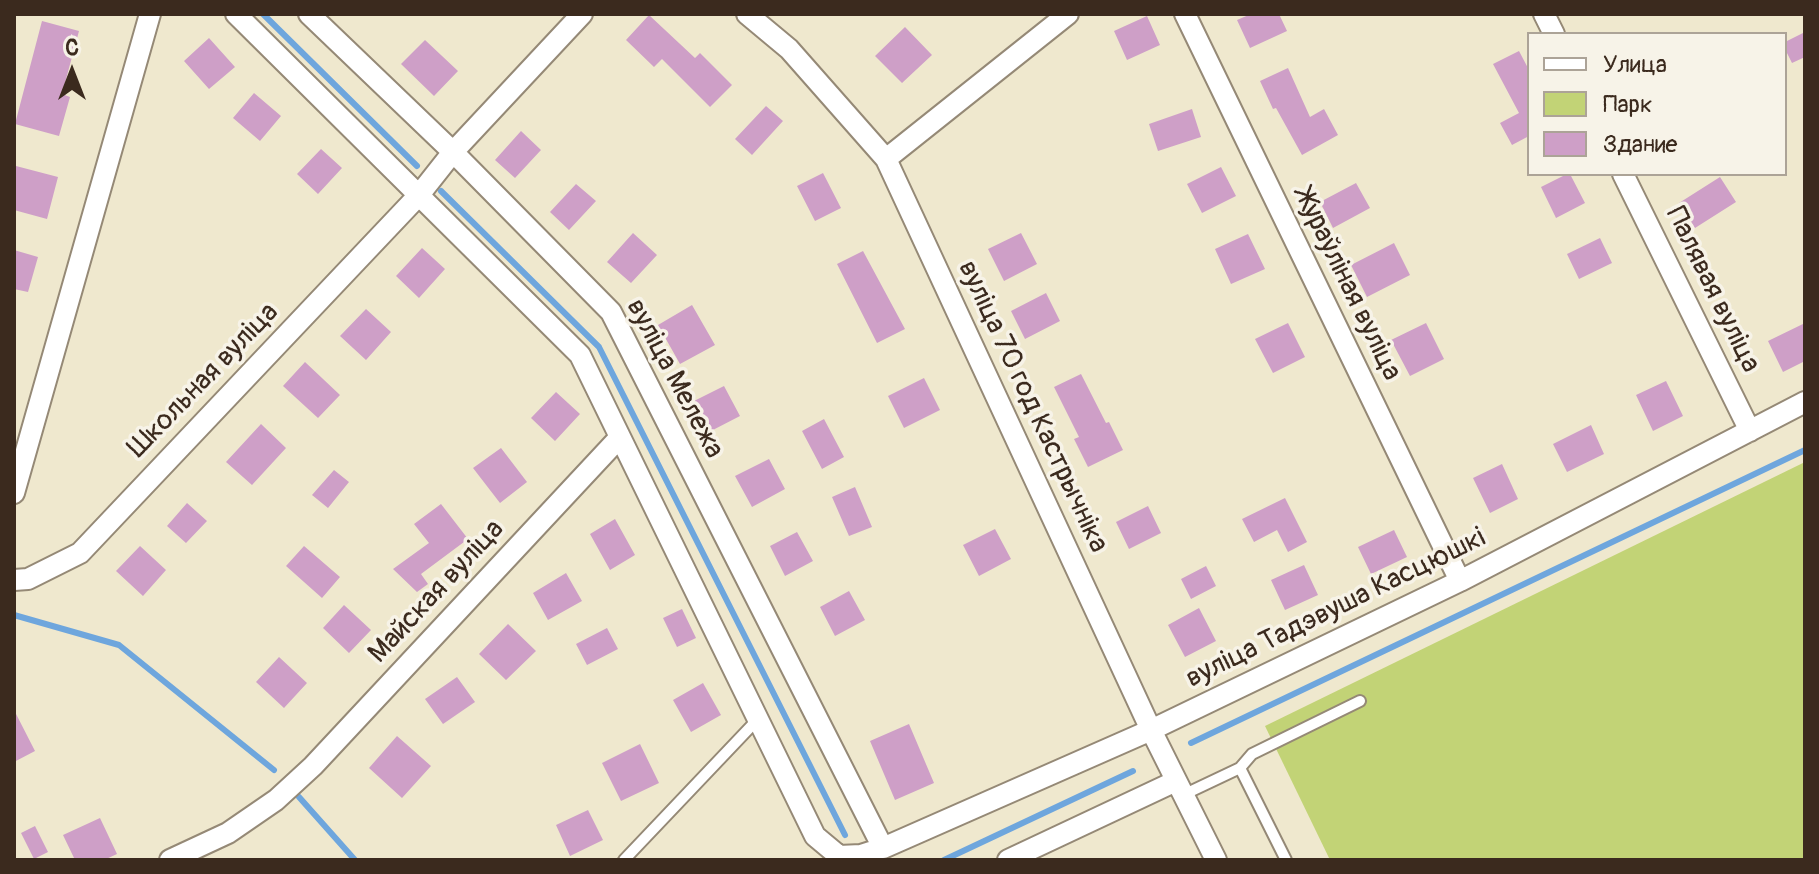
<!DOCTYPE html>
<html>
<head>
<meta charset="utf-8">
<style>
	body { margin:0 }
	#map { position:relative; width:1819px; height:874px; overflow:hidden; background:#efe8ce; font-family:Pangolin,sans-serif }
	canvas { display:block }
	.frame { position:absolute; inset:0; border:16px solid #3b2a1e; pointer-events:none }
	.legend { position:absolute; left:1527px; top:32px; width:260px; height:144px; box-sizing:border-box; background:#f7f3e8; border:2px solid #aca397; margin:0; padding:10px 14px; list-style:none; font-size:24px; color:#3b2a1e }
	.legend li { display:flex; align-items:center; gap:16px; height:40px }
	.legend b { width:40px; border:2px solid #aca397 }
	.north { position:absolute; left:32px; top:32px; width:80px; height:80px; -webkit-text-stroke:6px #f7f3e8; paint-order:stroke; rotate:0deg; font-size:22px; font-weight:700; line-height:32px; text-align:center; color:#3b2a1e }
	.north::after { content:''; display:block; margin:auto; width:28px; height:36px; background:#3b2a1e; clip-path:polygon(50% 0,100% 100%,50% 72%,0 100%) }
</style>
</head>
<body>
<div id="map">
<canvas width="1819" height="874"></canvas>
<div class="frame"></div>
<ul class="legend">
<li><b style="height:10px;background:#fff"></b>Улица</li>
<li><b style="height:22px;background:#c2d376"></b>Парк</li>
<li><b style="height:22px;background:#ce9fc7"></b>Здание</li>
</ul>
<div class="north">С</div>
</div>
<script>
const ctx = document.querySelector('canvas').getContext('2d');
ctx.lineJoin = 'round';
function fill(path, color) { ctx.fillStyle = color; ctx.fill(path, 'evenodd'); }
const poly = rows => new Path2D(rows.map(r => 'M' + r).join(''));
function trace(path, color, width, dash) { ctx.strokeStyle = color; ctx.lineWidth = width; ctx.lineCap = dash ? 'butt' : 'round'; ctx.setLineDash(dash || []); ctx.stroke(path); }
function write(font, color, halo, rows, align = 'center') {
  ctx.font = font + ' Pangolin,sans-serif'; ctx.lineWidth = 7; ctx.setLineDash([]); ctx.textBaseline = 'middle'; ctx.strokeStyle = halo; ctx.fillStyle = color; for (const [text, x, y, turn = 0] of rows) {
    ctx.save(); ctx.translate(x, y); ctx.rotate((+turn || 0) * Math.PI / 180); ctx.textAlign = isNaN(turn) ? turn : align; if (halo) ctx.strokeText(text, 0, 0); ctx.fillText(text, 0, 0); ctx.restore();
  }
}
const green = poly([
	[1805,462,1805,860,1330,860,1265,726]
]);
const stream = poly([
	[263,14,417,166],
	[441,191,599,347,845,835],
	[14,615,119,645,274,770],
	[1191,743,1805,450],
	[299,797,355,860],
	[944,860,1133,771]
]);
const building = poly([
	[1251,14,1279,14,1287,31,1250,48,1237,20],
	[649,15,695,58,700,53,732,85,710,107,662,59,654,67,626,40],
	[1147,16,1160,45,1127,60,1114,31],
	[42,21,79,31,62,94,70,97,59,136,15,124],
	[905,27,932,55,902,83,875,56],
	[1805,32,1805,57,1792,63,1785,49,1785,42],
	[209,38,235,67,209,89,184,61],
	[425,40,458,71,434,96,401,64],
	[1519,51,1529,70,1529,136,1512,145,1500,123,1519,113,1493,64],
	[1288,68,1310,117,1324,109,1338,135,1302,155,1276,108,1273,109,1260,81],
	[254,93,281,116,260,141,233,118],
	[766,106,783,121,752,155,735,139],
	[1192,109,1201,137,1158,151,1149,124],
	[521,131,541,150,515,178,495,160],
	[321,149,342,168,318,194,297,174],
	[16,166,58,177,47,219,14,210],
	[1221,167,1236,196,1202,213,1187,184],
	[823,173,841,208,815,221,797,186],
	[1567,174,1570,174,1585,203,1556,218,1541,187],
	[1720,177,1736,202,1695,228,1679,203],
	[1356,183,1370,208,1333,228,1320,202],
	[576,184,596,201,569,230,550,212],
	[633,233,657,255,631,283,607,262],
	[1021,233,1037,264,1004,281,988,249],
	[1248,234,1265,269,1231,284,1215,249],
	[1600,238,1612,263,1579,279,1567,254],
	[1394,243,1410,275,1367,297,1351,265],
	[422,248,445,269,419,298,396,276],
	[14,250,38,257,28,292,14,289],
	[863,251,905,329,877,343,837,264],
	[1046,293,1060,321,1025,339,1011,311],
	[692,305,715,345,680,364,658,325],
	[366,309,391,332,366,360,340,336],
	[1288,323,1305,357,1273,373,1255,339],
	[1426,323,1444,359,1410,376,1391,340],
	[1805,323,1805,361,1783,372,1768,341],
	[305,362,340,395,318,418,283,386],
	[1081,374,1106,423,1109,422,1123,450,1088,467,1074,439,1079,437,1054,387],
	[924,378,940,410,904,428,888,396],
	[1666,381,1683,416,1653,431,1636,395],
	[724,386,740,416,709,432,694,401],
	[556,392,580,414,555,441,531,418],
	[824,419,844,457,822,469,802,431],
	[261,424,286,448,252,485,226,462],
	[1591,425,1604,454,1567,472,1553,444],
	[501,448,527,482,500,503,473,468],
	[769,459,785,489,752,507,735,476],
	[1502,464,1518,499,1490,513,1473,478],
	[334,470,349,482,328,508,312,495],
	[855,487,872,527,849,536,832,497],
	[1285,498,1307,542,1288,552,1277,530,1254,542,1242,519],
	[187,503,207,521,186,543,167,526],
	[441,504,468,539,421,574,428,584,417,592,393,569,429,543,414,524],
	[1148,506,1161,533,1129,549,1116,522],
	[615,519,635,555,610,570,590,534],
	[995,529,1011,559,979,576,963,545],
	[1394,530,1407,557,1371,574,1358,547],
	[797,532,813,561,785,576,770,546],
	[140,546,166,570,143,596,116,571],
	[304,546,340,577,322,598,286,566],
	[1304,565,1318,595,1285,610,1271,580],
	[1206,566,1216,586,1191,599,1181,579],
	[566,573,582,601,548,620,533,593],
	[849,591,865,620,835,636,820,607],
	[344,605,371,630,349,653,323,628],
	[1199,608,1216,641,1185,657,1168,625],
	[682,609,696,638,677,647,663,618],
	[508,624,536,651,506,680,479,654],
	[607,628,618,649,587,665,576,644],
	[279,657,307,683,284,708,256,682],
	[457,677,475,702,443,724,425,699],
	[703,683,721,715,691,732,673,700],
	[14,710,35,751,14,762],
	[909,724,934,783,895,800,870,741],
	[397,736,431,766,402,798,369,768],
	[640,744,659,783,621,801,602,763],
	[588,810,603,840,570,856,556,825],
	[100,818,117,854,104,860,75,860,63,835],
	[35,826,48,852,34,859,21,833]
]);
const service = poly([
	[1240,768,1252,754,1360,701],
	[1183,795,1240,768,1286,860],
	[624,860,758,719]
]);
const minor = poly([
	[236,14,580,355,815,836,839,856,861,855,883,848,1151,730,1460,581,1805,402],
	[309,14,453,152,611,312,883,848],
	[747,14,789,49,886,159,1151,730,1216,860],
	[1185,14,1460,581],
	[1544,14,1554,34],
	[886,159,1068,14],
	[1623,174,1750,431],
	[14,493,150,14],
	[14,580,28,579,80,553,419,195,453,152,582,14],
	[170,860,228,833,276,800,313,766,620,437],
	[1008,860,1176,781]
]);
const streetNames = [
	["Жураўліная вуліца",1347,285,64],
	["Палявая вуліца",1712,290,64],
	["вуліца Мележа",674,379,62],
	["Школьная вуліца",204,381,-46],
	["вуліца 70 год Кастрычніка",1032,407,65],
	["Майская вуліца",437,592,-47],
	["вуліца Тадэвуша Касцюшкі",1336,609,-26]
];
fill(green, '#c2d376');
trace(stream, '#6ea6dd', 6);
fill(building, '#ce9fc7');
trace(service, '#958976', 14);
trace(minor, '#958976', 24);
trace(service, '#fff', 10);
trace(minor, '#fff', 20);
write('28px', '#3b2a1e', '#f7f3e8', streetNames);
</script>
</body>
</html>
